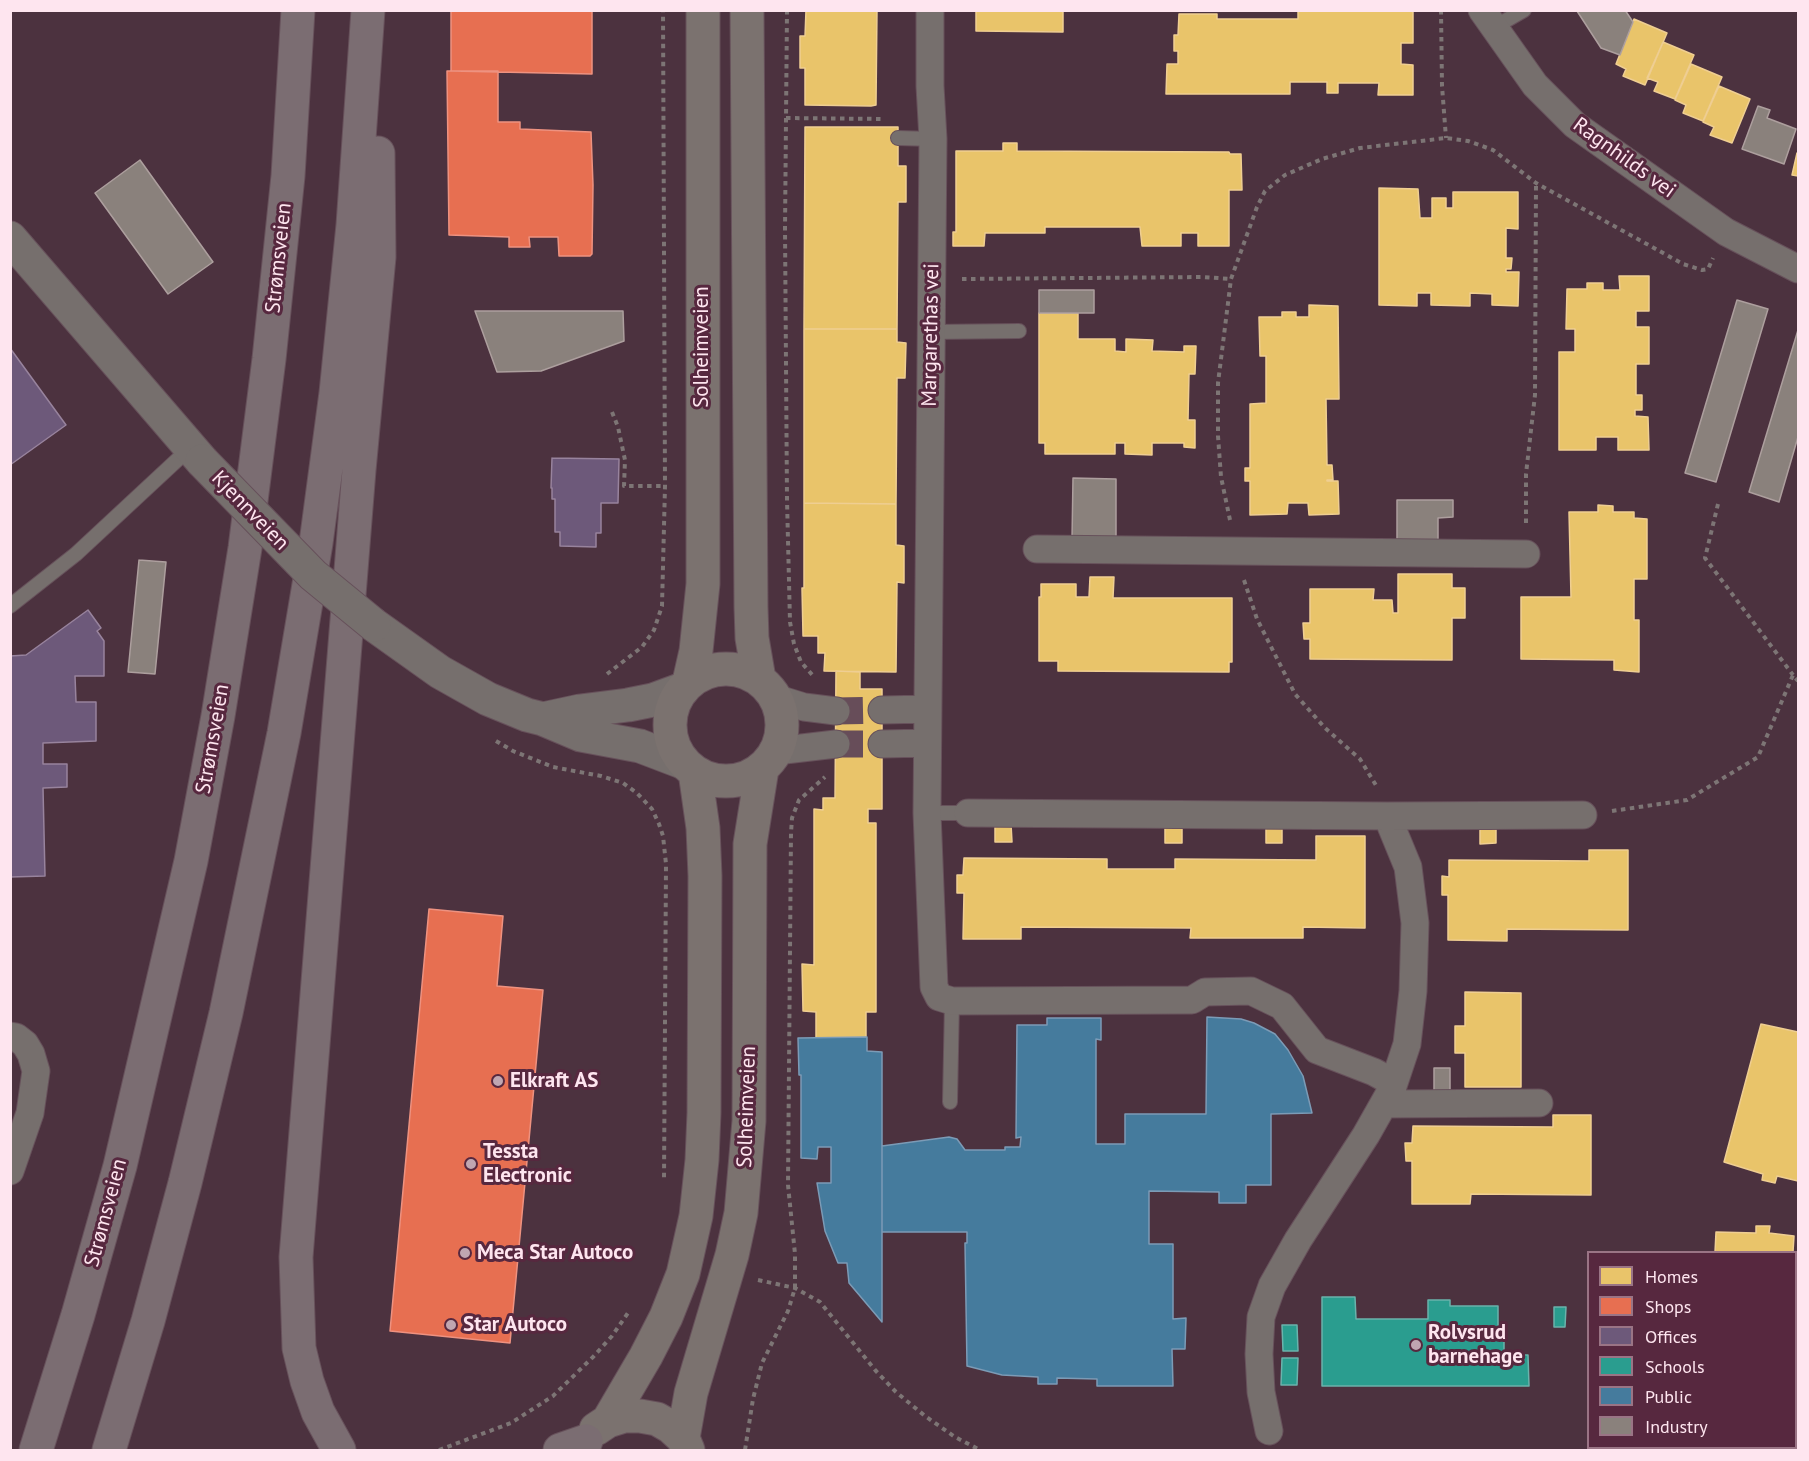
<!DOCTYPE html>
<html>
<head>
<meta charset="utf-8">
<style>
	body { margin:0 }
	#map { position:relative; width:1809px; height:1461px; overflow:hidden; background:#4c323f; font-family:"PT Sans",sans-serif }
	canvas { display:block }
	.frame { position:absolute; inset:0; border:12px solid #fee5ef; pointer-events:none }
	.legend { position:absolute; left:1587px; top:1251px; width:210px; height:198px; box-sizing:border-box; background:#57283f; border:2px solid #9a7485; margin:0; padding:8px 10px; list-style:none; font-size:18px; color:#fee5ef }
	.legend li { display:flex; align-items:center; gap:12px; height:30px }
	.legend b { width:30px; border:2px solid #9a7485 }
</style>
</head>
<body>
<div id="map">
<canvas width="1809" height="1461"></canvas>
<div class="frame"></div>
<ul class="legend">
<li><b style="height:16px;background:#e9c46a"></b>Homes</li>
<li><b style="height:16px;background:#e76f51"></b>Shops</li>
<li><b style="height:16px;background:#6d597a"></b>Offices</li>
<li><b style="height:16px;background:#2a9d8f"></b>Schools</li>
<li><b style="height:16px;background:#457b9d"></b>Public</li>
<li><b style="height:16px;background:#8a817c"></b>Industry</li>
</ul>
</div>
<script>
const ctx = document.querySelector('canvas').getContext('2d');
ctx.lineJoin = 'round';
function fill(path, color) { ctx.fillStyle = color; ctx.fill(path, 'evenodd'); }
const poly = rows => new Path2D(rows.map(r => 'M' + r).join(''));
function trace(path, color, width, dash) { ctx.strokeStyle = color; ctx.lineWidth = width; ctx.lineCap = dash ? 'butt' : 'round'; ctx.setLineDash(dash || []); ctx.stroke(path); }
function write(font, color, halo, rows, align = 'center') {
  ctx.font = font + ' "PT Sans",sans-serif'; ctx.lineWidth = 6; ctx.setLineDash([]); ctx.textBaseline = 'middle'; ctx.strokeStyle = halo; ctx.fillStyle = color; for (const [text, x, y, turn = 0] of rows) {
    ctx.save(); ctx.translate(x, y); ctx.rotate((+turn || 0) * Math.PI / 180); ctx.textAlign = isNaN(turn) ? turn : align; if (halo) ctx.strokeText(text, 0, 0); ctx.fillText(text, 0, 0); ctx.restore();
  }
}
const homes = poly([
	[806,10,877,10,876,105,871,106,805,105,805,68,800,68,800,36,805,36,806,10],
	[976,10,1063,10,1063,32,976,31,976,10],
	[1298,10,1413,10,1413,43,1401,43,1401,64,1413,65,1413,95,1378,95,1379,83,1338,83,1338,93,1327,93,1327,82,1290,82,1290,94,1166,94,1167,64,1178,64,1178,51,1174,51,1174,35,1178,35,1179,14,1217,14,1217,19,1298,19,1298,10],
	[1634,19,1667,33,1645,85,1623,76,1626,69,1616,64,1634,19],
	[1663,42,1694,55,1675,99,1654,91,1658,82,1647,78,1663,42],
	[1691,64,1722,77,1703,121,1683,113,1686,105,1675,100,1691,64],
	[1719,86,1750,99,1732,143,1710,135,1714,127,1703,122,1719,86],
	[805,127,898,127,898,166,906,166,906,202,898,202,897,329,804,329,805,127],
	[1003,143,1017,143,1017,151,1229,152,1230,154,1241,154,1242,190,1229,190,1229,246,1198,246,1198,233,1181,233,1181,246,1142,246,1140,227,1045,227,1045,233,985,233,984,246,953,246,953,232,956,232,956,151,1003,151,1003,143],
	[1797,153,1798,153,1798,176,1792,175,1797,153],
	[1379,188,1418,189,1420,218,1432,218,1432,198,1446,198,1446,208,1453,208,1453,192,1518,192,1518,229,1506,228,1506,258,1512,258,1511,269,1506,269,1506,272,1519,272,1518,306,1492,305,1492,294,1470,293,1470,306,1431,305,1431,293,1417,293,1417,306,1379,305,1379,188],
	[1619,276,1649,276,1649,311,1636,311,1636,327,1649,327,1649,364,1636,364,1636,395,1642,395,1642,410,1635,410,1635,416,1648,417,1649,450,1618,450,1618,437,1596,437,1596,450,1559,450,1559,352,1575,352,1575,329,1566,329,1567,289,1587,289,1587,283,1603,283,1603,290,1620,290,1619,276],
	[1309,305,1338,306,1339,399,1326,399,1327,465,1332,465,1333,480,1327,480,1327,481,1338,481,1339,514,1309,515,1308,503,1288,503,1287,514,1250,515,1250,481,1245,481,1245,468,1250,468,1250,404,1266,403,1266,356,1260,356,1259,317,1282,317,1282,312,1296,312,1296,317,1309,317,1309,305],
	[1039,313,1078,313,1078,339,1115,339,1115,351,1126,352,1126,339,1153,340,1152,351,1184,352,1184,346,1196,346,1195,374,1189,374,1188,420,1195,420,1195,448,1184,447,1184,443,1152,443,1152,455,1125,454,1125,443,1115,443,1115,454,1045,454,1045,443,1039,443,1039,313],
	[804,329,897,329,897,342,906,343,905,378,897,378,896,504,804,503,804,329],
	[804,503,896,504,896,545,904,546,904,583,897,582,896,672,824,671,825,653,818,653,818,636,803,636,802,588,804,588,804,503],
	[1598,505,1613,506,1613,512,1634,512,1634,518,1647,519,1647,579,1634,579,1634,620,1639,620,1639,672,1614,670,1614,660,1521,659,1521,597,1571,597,1569,512,1598,512,1598,505],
	[1398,574,1452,574,1452,588,1465,588,1465,618,1452,618,1452,660,1310,659,1310,639,1304,639,1303,623,1310,623,1310,589,1374,589,1373,600,1392,600,1393,613,1398,613,1398,574],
	[1090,577,1114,577,1113,598,1232,598,1232,662,1229,662,1229,672,1058,671,1058,661,1039,661,1039,597,1041,597,1041,584,1076,584,1076,597,1089,597,1090,577],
	[836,671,860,672,860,689,882,689,882,809,868,809,868,823,876,823,876,1012,866,1012,866,1037,816,1038,816,1012,803,1011,802,964,814,965,814,809,823,810,823,798,835,798,836,671],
	[1011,824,1012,842,995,842,995,825,1011,824],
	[1266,824,1282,824,1282,843,1266,843,1266,824],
	[1165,825,1182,825,1182,843,1165,843,1165,825],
	[1496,825,1496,843,1480,844,1480,826,1496,825],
	[1316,836,1365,836,1365,928,1303,927,1303,938,1190,938,1191,928,1021,927,1021,939,963,939,964,893,957,893,957,875,963,875,964,858,1107,859,1107,869,1175,869,1175,859,1316,860,1316,836],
	[1589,850,1628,850,1628,930,1507,929,1507,941,1448,940,1448,895,1442,895,1442,876,1449,877,1449,860,1589,861,1589,850],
	[1465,992,1521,993,1521,1087,1465,1087,1465,1053,1455,1053,1455,1026,1465,1026,1465,992],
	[1761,1024,1798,1032,1798,1181,1777,1176,1775,1183,1762,1180,1763,1174,1724,1162,1761,1024],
	[1553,1115,1591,1115,1591,1195,1471,1194,1470,1204,1412,1204,1412,1161,1406,1161,1405,1143,1412,1143,1413,1126,1553,1127,1553,1115],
	[1756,1226,1770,1226,1769,1233,1794,1236,1793,1252,1715,1252,1716,1232,1756,1233,1756,1226]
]);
const shops = poly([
	[451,10,592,10,592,74,451,71,451,10],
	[447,71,498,71,498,122,520,122,520,129,591,132,593,185,592,254,590,256,559,256,558,237,529,237,530,247,509,247,509,237,449,235,447,71],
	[429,909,503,916,497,986,543,990,510,1343,390,1331,429,909]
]);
const offices = poly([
	[10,348,66,425,10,465,10,348],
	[552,458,619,459,618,503,601,503,601,533,596,533,596,547,560,546,560,532,555,532,555,499,552,499,552,488,551,488,552,458],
	[88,610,101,628,97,631,104,641,104,676,75,676,76,702,96,702,96,741,43,743,43,764,67,764,67,787,43,788,45,876,10,877,10,656,26,655,88,610]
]);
const schools = poly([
	[1322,1297,1355,1297,1356,1319,1428,1319,1428,1300,1450,1300,1450,1306,1498,1306,1498,1335,1504,1335,1504,1355,1528,1355,1529,1386,1322,1386,1322,1297],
	[1554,1307,1566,1307,1565,1327,1554,1327,1554,1307],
	[1282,1325,1297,1325,1298,1351,1283,1351,1282,1325],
	[1282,1358,1298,1358,1297,1385,1281,1385,1282,1358]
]);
const public = poly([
	[1207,1017,1241,1019,1254,1023,1275,1034,1288,1050,1303,1076,1312,1113,1271,1114,1271,1185,1246,1185,1246,1203,1219,1203,1219,1192,1149,1191,1149,1244,1173,1244,1173,1319,1186,1318,1185,1349,1172,1349,1173,1386,1097,1386,1097,1379,1057,1378,1057,1384,1038,1384,1038,1377,1002,1375,967,1366,965,1243,967,1243,967,1232,882,1232,882,1146,949,1137,957,1139,965,1150,1005,1150,1005,1147,1020,1147,1021,1137,1016,1138,1017,1025,1047,1025,1047,1018,1101,1018,1101,1040,1096,1039,1096,1144,1125,1144,1125,1114,1206,1114,1207,1017],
	[867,1037,867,1051,882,1052,882,1322,849,1283,847,1263,838,1263,825,1231,817,1183,831,1183,831,1147,818,1147,817,1159,801,1158,801,1075,799,1075,798,1038,867,1037]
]);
const industry = poly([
	[1625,10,1633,22,1620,55,1601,48,1577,11,1625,10],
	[1758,106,1770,110,1767,118,1796,129,1784,164,1742,149,1758,106],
	[140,160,213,262,168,294,95,193,140,160],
	[1039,290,1094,290,1094,313,1039,313,1039,290],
	[1737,300,1768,309,1716,482,1685,473,1737,300],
	[475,311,623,311,624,341,541,371,497,372,475,311],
	[1798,330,1798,437,1779,502,1749,492,1798,330],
	[1073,478,1116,479,1116,539,1072,539,1073,478],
	[1397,500,1453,500,1453,517,1438,518,1438,541,1397,541,1397,500],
	[139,560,166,562,155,674,128,672,139,560],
	[1434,1068,1450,1068,1450,1093,1434,1093,1434,1068]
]);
const minorTunnel = poly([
	[836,711,882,710],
	[836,744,882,744]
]);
const path = poly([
	[787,10,785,229,787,500,790,622,794,644,801,662,815,678],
	[1441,10,1442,86,1446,138],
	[786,118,884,119],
	[962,279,1203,277,1231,279],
	[612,412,618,427,625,460,624,486,665,486],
	[1718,504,1705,558,1793,675],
	[1230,520,1221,477,1218,436,1218,383,1231,279,1257,207,1265,191,1285,175,1322,159,1360,148,1446,138,1468,141,1493,150,1536,183,1683,264,1702,270,1708,269,1713,258],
	[1526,523,1526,474,1535,395,1536,183],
	[1244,580,1257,619,1295,694,1325,728,1360,759,1377,787],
	[607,674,642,647,654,630,662,606,665,486,663,10],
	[496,741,513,751,553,767,601,776,623,783,637,793,652,809,659,824,663,836,666,864,664,1180],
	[1612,811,1687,800,1758,757,1793,675,1798,681],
	[758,1280,795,1288,820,1302,876,1371,896,1392,925,1416,955,1437,980,1450],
	[439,1450,511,1423,553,1396,594,1356,612,1336,630,1310],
	[745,1450,753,1399,762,1363,788,1311,795,1288,795,1254,788,1185,791,833,792,818,799,800,825,777]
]);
const service = poly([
	[1493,28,1524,10],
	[898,138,933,139],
	[931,332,1019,331],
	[10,606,76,554,190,448],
	[927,813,968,813],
	[950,1102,952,1001]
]);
const minor = poly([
	[930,10,930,86,933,139,927,813,934,987,939,997,952,1001,1192,1000,1205,992,1251,991,1282,1006,1317,1050,1374,1072,1394,1083],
	[1482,10,1535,85,1575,125,1726,232,1798,269],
	[1037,549,1526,554],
	[775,698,804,707,836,711],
	[882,710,927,709],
	[882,744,927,743],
	[776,751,836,744],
	[968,813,1387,816,1583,815],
	[10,1036,16,1037,25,1044,31,1054,36,1071,30,1113,10,1171],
	[1384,1104,1539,1103],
	[1796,1409,1798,1409],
	[1269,1431,1261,1392,1259,1354,1261,1317,1272,1286,1298,1240,1366,1135,1392,1089,1407,1044,1413,991,1415,923,1408,867,1387,816]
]);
const tertiary = poly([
	[10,238,202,461],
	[374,625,440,672,488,699,527,715,543,719,581,735,640,746,682,762],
	[543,719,580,711,628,705,653,700,683,689]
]);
const secondary = poly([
	[747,10,751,607,752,638,759,679],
	'670 725a56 56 0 1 1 112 0a56 56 0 1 1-112 0Z',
	[689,682,696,651,703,584,703,10],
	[608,1421,646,1356,666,1317,683,1274,696,1216,702,1160,704,1113,705,876,703,828,695,772],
	[596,1429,608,1421,624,1416,640,1416,657,1419,671,1427,683,1438,688,1450],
	[683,1438,691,1393,732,1255,741,1213,749,1121,750,844,762,769]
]);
const motorway = poly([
	[36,1450,78,1315,120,1166,191,861,218,716,245,548,269,359,288,176,298,10],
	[109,1450,148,1321,185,1183,226,1013,284,733,316,543,336,393,353,225,368,10],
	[339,1450,318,1412,307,1381,299,1348,296,1257,359,470,379,257,378,153],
	[560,1450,586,1441]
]);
const tertiaryBridge = poly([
	[202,461,313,575,374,625]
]);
const markers = [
	[498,1081,6,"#c0a6b1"],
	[471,1164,6,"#c0a6b1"],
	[465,1253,6,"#c0a6b1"],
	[451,1325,6,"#c0a6b1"],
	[1416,1345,6,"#c0a6b1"]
];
const streetNames = [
	["Ragnhilds vei",1624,158,36],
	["Strømsveien",279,258,-84],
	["Margarethas vei",931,335,-89],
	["Solheimveien",702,347,-90],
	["Kjennveien",250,511,46],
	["Strømsveien",213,739,-80],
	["Solheimveien",747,1107,-88],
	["Strømsveien",106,1213,-75]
];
const poiNames = [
	["Elkraft AS",510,1081],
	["Tessta",483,1152],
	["Electronic",483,1176],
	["Meca Star Autoco",477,1253],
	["Star Autoco",463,1325],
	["Rolvsrud",1428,1333],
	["barnehage",1428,1357]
];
fill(homes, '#e9c46a');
trace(homes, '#efce92', 1.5);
fill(shops, '#e76f51');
trace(shops, '#ee9280', 1.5);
fill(offices, '#6d597a');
trace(offices, '#98839d', 1.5);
fill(schools, '#2a9d8f');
trace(schools, '#6ab3ac', 1.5);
fill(public, '#457b9d');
trace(public, '#7c9bb6', 1.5);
fill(industry, '#8a817c');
trace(industry, '#ad9f9e', 1.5);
trace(minorTunnel, '#674d59', 27, [27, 14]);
trace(service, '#67515b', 16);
trace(minor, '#67515b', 29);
trace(tertiary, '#67515b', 35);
trace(secondary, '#67515b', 35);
trace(motorway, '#67515b', 35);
trace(path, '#7d7575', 4, [4.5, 4.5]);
trace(service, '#766f6d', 14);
trace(minor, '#766f6d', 27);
trace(tertiary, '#766f6d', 33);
trace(secondary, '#7b726f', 33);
trace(motorway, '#7b6d72', 33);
trace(tertiaryBridge, '#67515b', 35, []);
trace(tertiaryBridge, '#766f6d', 33);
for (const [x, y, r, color] of markers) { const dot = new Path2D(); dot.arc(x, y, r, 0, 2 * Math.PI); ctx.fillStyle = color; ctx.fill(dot); trace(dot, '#57283f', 2); }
write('21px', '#fee5ef', '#57283f', streetNames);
write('bold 21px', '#fee5ef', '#57283f', poiNames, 'left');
</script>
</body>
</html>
